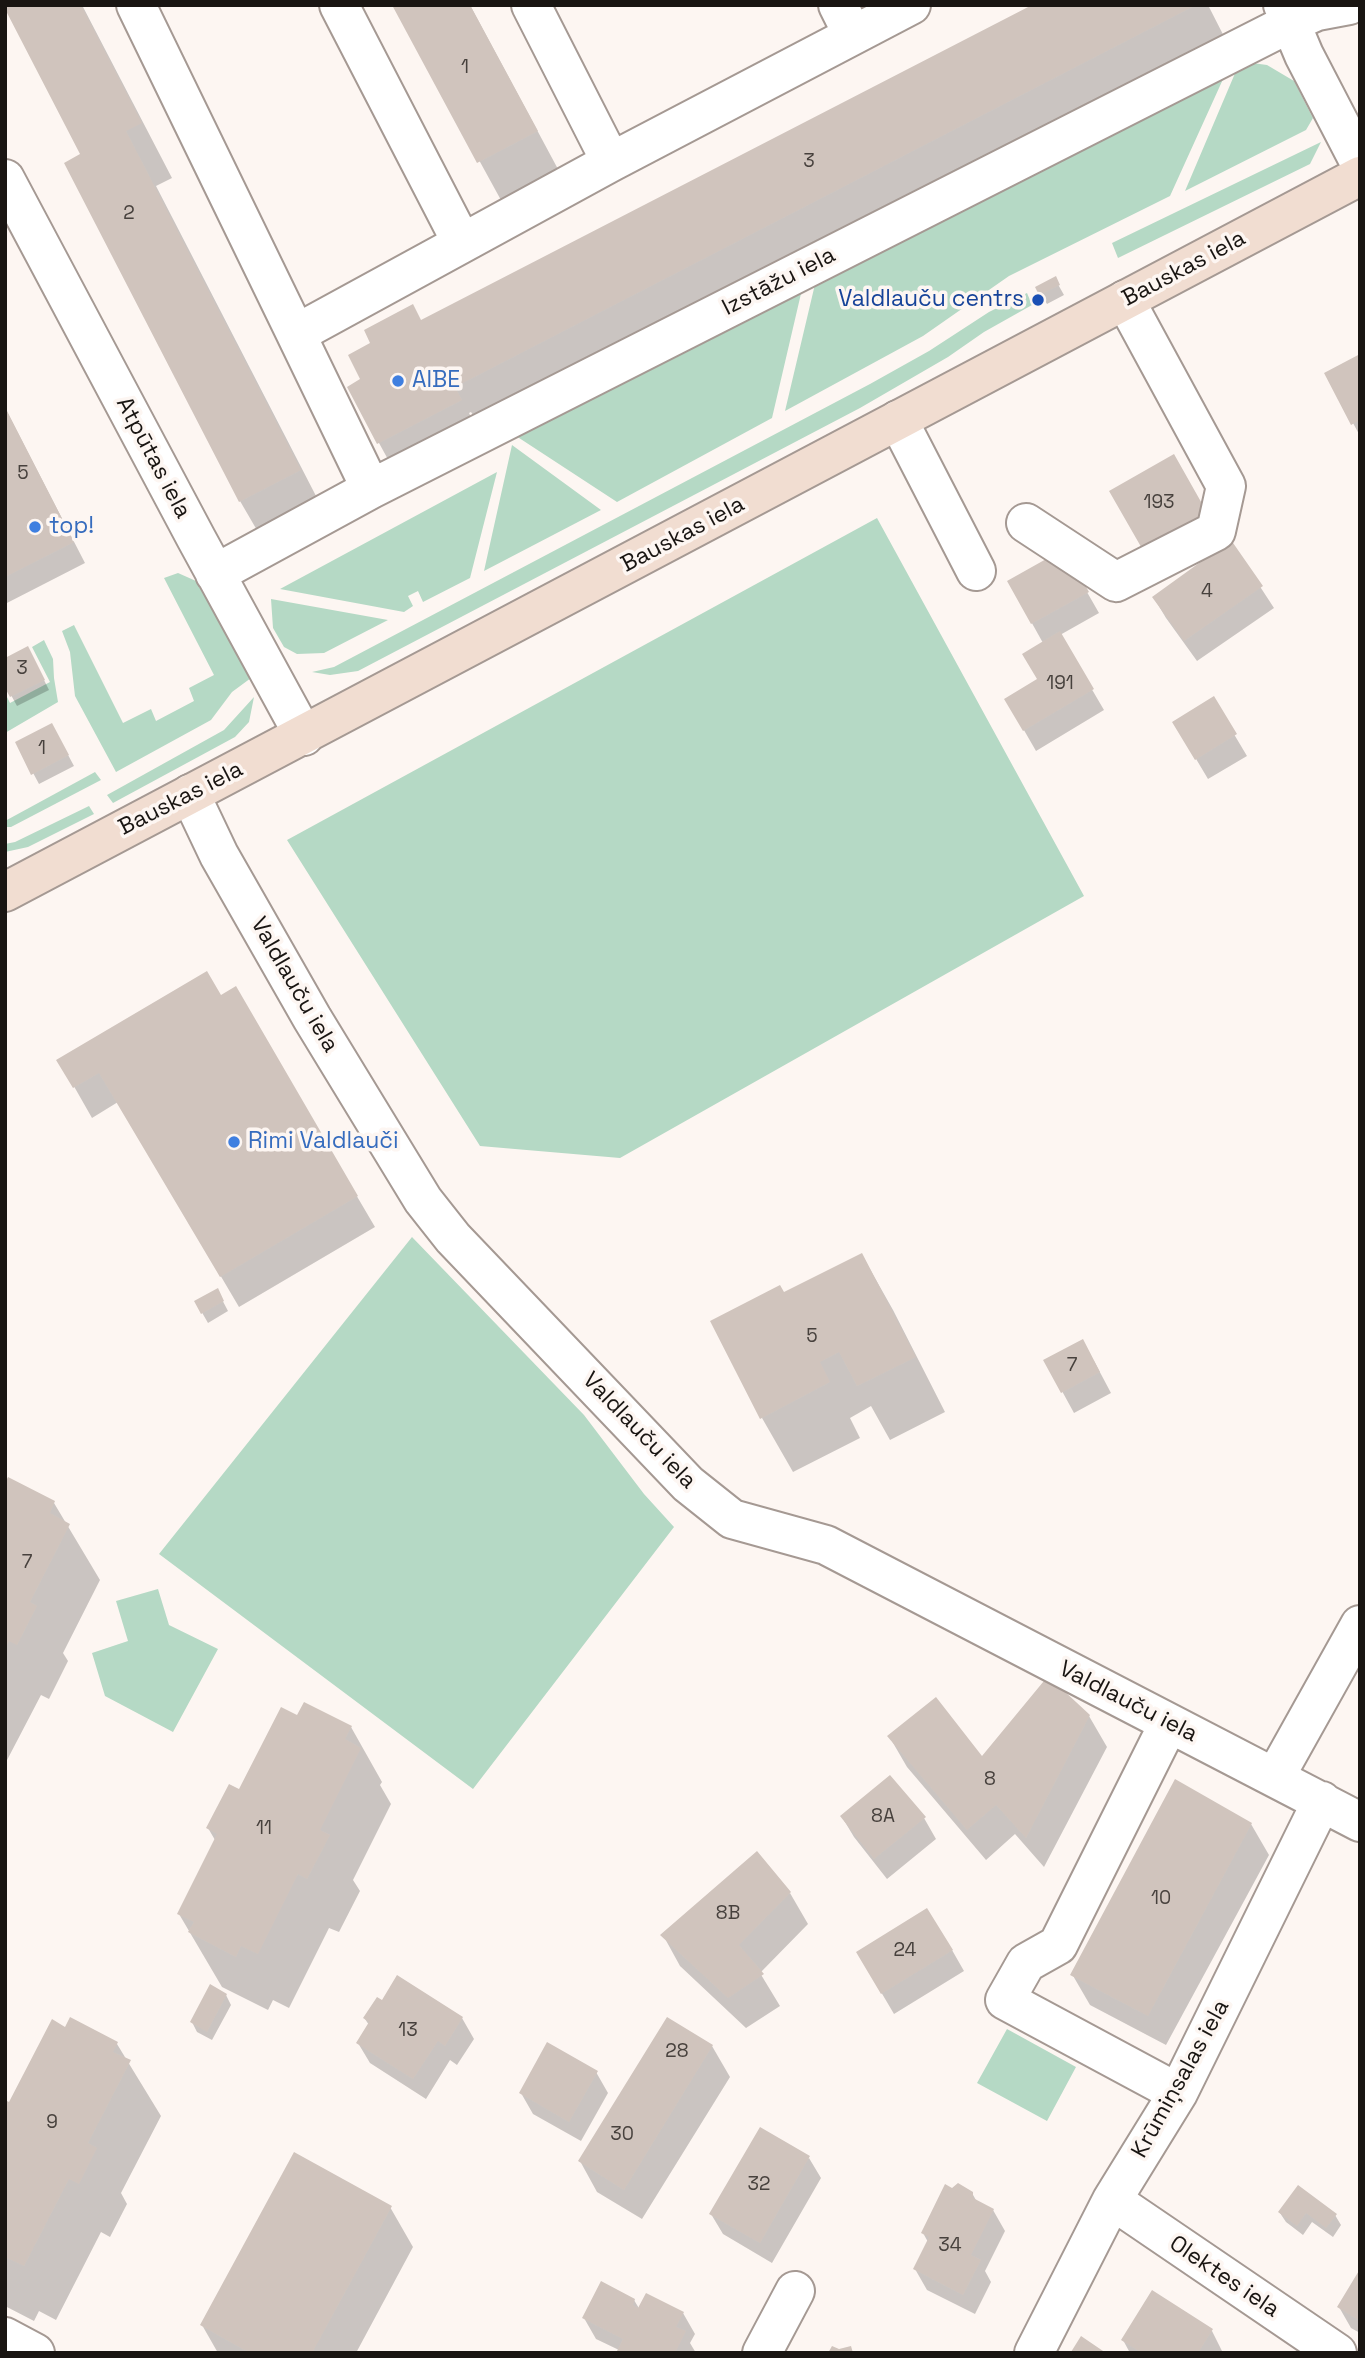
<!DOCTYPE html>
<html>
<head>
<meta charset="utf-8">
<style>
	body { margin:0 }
	#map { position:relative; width:1365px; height:2358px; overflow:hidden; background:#fdf6f2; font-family:"Space Grotesk",sans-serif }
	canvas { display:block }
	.frame { position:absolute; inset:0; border:7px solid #191512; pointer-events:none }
</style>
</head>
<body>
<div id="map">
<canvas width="1365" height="2358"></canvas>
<div class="frame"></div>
</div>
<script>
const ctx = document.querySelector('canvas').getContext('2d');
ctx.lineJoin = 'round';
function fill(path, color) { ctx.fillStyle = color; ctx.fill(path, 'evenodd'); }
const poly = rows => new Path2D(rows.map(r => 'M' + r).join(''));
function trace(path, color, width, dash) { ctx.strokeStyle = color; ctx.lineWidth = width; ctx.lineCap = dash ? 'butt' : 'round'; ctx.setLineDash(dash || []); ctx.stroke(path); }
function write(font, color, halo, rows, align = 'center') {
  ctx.font = font + ' "Space Grotesk",sans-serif'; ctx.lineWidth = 7; ctx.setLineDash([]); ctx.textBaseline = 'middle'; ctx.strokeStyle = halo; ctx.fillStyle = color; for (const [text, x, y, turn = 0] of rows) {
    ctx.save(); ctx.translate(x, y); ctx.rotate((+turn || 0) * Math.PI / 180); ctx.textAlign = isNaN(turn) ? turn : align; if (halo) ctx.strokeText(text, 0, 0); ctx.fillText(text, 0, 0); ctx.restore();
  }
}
const green = poly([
	[1252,63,1267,65,1294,81,1313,118,1306,130,1185,191,1236,71],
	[1224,77,1170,196,1009,276,923,336,785,411,816,280],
	[1321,142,1310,164,1118,258,1112,243],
	[803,285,772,418,617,502,513,434],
	[1027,293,1032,305,984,332,948,357,860,408,358,671,330,675,312,672,334,667,870,384,929,351,989,312],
	[512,445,601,510,484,571],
	[497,472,470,578,423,602,418,591,408,596,413,606,404,612,280,589],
	[877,518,1084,896,620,1158,480,1146,287,840],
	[178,573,196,581,251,678,232,692,211,720,116,772,75,696,70,652,62,631,74,625,123,723,151,709,156,721,194,701,189,688,214,675,164,578],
	[271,599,388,620,324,653,297,654,284,647,273,628],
	[44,640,53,659,54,678,58,702,5,733,5,693,10,703,50,682,32,647],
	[254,697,249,722,235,737,113,803,107,795,224,730],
	[95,772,101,780,11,827,5,827,5,821],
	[89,806,94,814,28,847,5,852,5,844,15,842],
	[412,1237,584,1415,644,1494,674,1527,473,1789,159,1554],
	[158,1589,169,1625,218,1649,173,1732,105,1696,92,1653,128,1641,116,1601],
	[1007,2029,1076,2067,1047,2121,977,2083]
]);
const shadow = poly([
	[5,5,82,5,172,178,156,186,331,525,272,556,240,501,66,164,83,155],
	[394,5,470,5,559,171,502,202],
	[1036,5,1208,5,1234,56,488,440,471,412,469,413,478,432,396,474,379,443,363,380,421,321],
	[1055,279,1064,295,1047,304,1037,288],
	[1360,356,1360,436,1326,373],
	[5,408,85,563,5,604],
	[1231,542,1274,608,1197,661,1166,618,1154,598],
	[1064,552,1099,613,1060,635,1104,710,1036,751,1006,699,1039,680,1043,643,1009,582],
	[33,658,49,690,17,706,5,684],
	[1213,699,1247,756,1208,779,1174,722],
	[52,725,74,766,39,784,17,743],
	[235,989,375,1227,239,1307,118,1102,92,1118,59,1060,220,997],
	[862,1255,893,1310,945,1412,890,1440,871,1406,850,1418,860,1438,793,1472,762,1418,783,1294],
	[217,1290,228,1311,208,1323,196,1302],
	[1045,1360,1094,1361,1111,1393,1074,1413],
	[5,1487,54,1503,100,1580,63,1653,68,1661,49,1699,41,1695,5,1764],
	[1089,1716,1107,1747,1044,1867,1015,1834,986,1860,907,1767,889,1736,981,1758],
	[298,1718,351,1727,382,1782,380,1785,391,1804,353,1880,360,1891,339,1932,329,1928,289,2008,273,2000,268,2010,222,1987,179,1914,215,1840,208,1828],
	[842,1817,924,1818,936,1839,887,1879,854,1837],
	[1251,1824,1269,1855,1166,2045,1090,2005,1072,1974],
	[790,1893,808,1924,760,1973,780,2006,746,2028,680,1966,663,1935],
	[952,1950,964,1971,894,2014,858,1953],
	[226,1995,231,2005,212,2040,197,2032,192,2022],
	[462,2018,474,2039,457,2065,450,2060,426,2099,370,2063,358,2043,369,2025,365,2019],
	[66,2029,117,2044,161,2116,121,2193,127,2204,110,2237,101,2232,56,2320,39,2311,34,2321,5,2306,5,2102,9,2105],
	[712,2046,730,2077,642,2219,597,2192,580,2161],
	[596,2072,608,2093,581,2141,533,2114,521,2093],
	[809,2158,821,2178,772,2263,723,2234,711,2214],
	[1298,2188,1335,2215,1341,2225,1333,2237,1312,2222,1303,2235,1286,2222,1280,2213],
	[972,2193,977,2202,993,2210,1005,2231,985,2271,991,2282,975,2314,927,2290,915,2269,928,2242,923,2233],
	[390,2207,413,2247,356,2353,218,2353,202,2325],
	[1360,2272,1360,2333,1351,2328,1339,2307],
	[634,2300,640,2310,683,2313,695,2334,690,2343,696,2353,618,2353,619,2350,596,2339,584,2318],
	[1212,2331,1223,2353,1130,2353,1123,2340]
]);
const building = poly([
	[5,5,81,5,142,123,126,131,301,470,239,502,64,163,80,154,5,9],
	[392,5,470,5,538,131,477,163],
	[1032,5,1196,5,455,387,462,400,377,444,347,387,360,379,348,355,370,343,364,330,413,304,421,320],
	[1056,276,1060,285,1039,295,1035,287],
	[1360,354,1360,420,1351,425,1324,373],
	[5,407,74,542,5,577],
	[1174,454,1209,516,1144,552,1109,491],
	[1231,540,1263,586,1184,641,1152,597],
	[1064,549,1089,592,1031,624,1007,581],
	[1060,631,1094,689,1023,731,1004,699,1037,679,1022,654],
	[28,646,45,680,10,697,5,688,5,658],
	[1214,696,1237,734,1195,760,1172,722],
	[52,723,69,755,31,775,15,742],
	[207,971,221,995,236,986,358,1196,220,1277,99,1073,73,1088,56,1060],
	[862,1253,916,1357,857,1386,839,1352,820,1362,830,1382,760,1419,710,1321,780,1285,784,1292],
	[218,1288,224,1301,201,1314,194,1301],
	[1083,1339,1100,1372,1061,1393,1043,1360],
	[8,1477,55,1501,50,1513,70,1524,30,1602,37,1606,17,1645,9,1641,5,1649,5,1483],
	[1048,1676,1090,1715,1026,1838,996,1805,967,1830,887,1736,936,1697,982,1756],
	[304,1702,352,1726,345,1739,361,1748,320,1830,330,1835,307,1879,298,1874,258,1954,241,1946,236,1957,188,1932,194,1922,177,1914,217,1834,206,1828,229,1784,239,1789,281,1707,297,1715],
	[890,1775,926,1817,874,1859,840,1816],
	[1175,1779,1252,1823,1148,2016,1070,1975],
	[757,1851,791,1892,739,1945,764,1974,728,1998,660,1935],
	[927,1908,953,1950,881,1994,856,1952],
	[397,1975,463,2017,445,2046,438,2041,413,2079,356,2043,369,2022,363,2018,377,1997,382,2000],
	[210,1984,227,1994,207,2032,190,2022],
	[70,2017,118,2042,113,2052,131,2060,88,2143,97,2148,79,2184,69,2179,24,2266,7,2258,5,2261,5,2100,9,2102,52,2019,65,2027],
	[667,2017,713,2045,624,2190,578,2161],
	[547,2042,598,2071,569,2122,519,2093],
	[760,2127,810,2156,760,2243,709,2214],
	[294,2152,392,2206,312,2353,250,2353,200,2325],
	[958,2183,973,2192,973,2198,994,2209,971,2255,981,2260,963,2295,913,2269,929,2237,921,2233,945,2184,952,2188],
	[1298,2185,1337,2214,1326,2228,1306,2213,1297,2226,1278,2212],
	[1360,2269,1360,2321,1337,2307],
	[601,2281,635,2299,633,2305,638,2308,646,2293,684,2312,676,2327,686,2331,675,2353,616,2353,623,2339,582,2318],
	[1152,2290,1213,2329,1198,2353,1142,2353,1121,2340],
	[1081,2336,1106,2353,1071,2352],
	[832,2346,839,2349,851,2346,853,2353,828,2353]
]);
const street = poly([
	[136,5,296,334],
	[339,5,462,243],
	[531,5,611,162],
	[838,5,853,35],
	[1283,5,1304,55,1360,163],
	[5,179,196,538,304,736],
	[898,420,976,571],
	[371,489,296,334,611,162,911,5],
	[1026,523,1116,582,1216,531,1226,486,1125,300],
	[215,574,371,489,1290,23,1317,11,1349,5],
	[190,794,219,855,312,1018,423,1200,453,1238,688,1484,732,1519,826,1545,1360,1822],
	[1169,1723,1058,1945,1026,1963,1005,2000,1178,2093],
	[1275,1777,1360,1625],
	[1112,2200,1337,2353],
	[5,2337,35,2353],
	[762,2353,795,2291],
	[1034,2353,1112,2200,1178,2093,1322,1801]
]);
const secondary = poly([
	[5,892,1360,176]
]);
const markers = [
	[1038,300,7,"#1a4fb4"],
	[398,381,7,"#3f7fe0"],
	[35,527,7,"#3f7fe0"],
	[234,1142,7,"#3f7fe0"]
];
const numberNames = [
	["1",465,68],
	["3",809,162],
	["2",129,214],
	["5",23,474],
	["193",1159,503],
	["4",1207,592],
	["3",22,669],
	["191",1060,684],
	["1",42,749],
	["5",812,1337],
	["7",1072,1366],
	["7",27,1563],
	["8",990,1780],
	["8A",883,1817],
	["11",264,1829],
	["10",1161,1899],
	["8B",728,1914],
	["24",905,1951],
	["13",408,2031],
	["28",677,2052],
	["9",52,2123],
	["30",622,2135],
	["32",759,2185],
	["34",950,2246]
];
const streetNames = [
	["Bauskas iela",1184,269,-28],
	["Izstāžu iela",779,282,-27],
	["Atpūtas iela",153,458,62],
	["Bauskas iela",683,535,-28],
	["Bauskas iela",181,799,-27],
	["Valdlauču iela",294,985,60],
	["Valdlauču iela",639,1431,46],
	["Valdlauču iela",1128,1702,27],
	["Krūmiņsalas iela",1181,2079,-61],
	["Olektes iela",1224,2277,34]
];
const transitNames = [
	["Valdlauču centrs",1024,300]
];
const shopNames = [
	["AIBE",412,381],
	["top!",49,527],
	["Rimi Valdlauči",248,1142]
];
fill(green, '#b5d9c5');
fill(shadow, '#0003');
fill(building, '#d0c4bd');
trace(street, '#a59993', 42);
trace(secondary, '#a59993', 42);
trace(street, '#fff', 38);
trace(secondary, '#f1ddd1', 38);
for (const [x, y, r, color] of markers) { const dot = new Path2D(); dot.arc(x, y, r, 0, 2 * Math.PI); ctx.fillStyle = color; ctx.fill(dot); trace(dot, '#fdf6f2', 2.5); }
write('19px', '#47413d', null, numberNames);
write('23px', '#191512', '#fdf6f2', streetNames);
write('23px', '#164399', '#fdf6f2', transitNames, 'right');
write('23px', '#366cbe', '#fdf6f2', shopNames, 'left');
</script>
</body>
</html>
